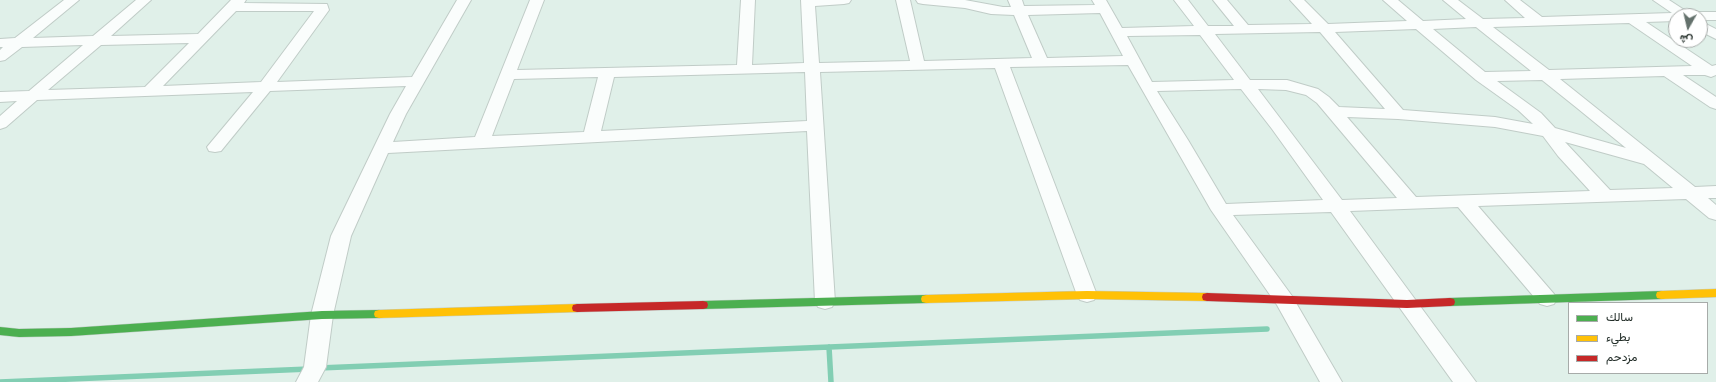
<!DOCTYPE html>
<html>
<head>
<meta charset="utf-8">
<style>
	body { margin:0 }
	#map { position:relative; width:1716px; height:382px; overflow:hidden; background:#e0f0e9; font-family:"Fira Sans",Vazirmatn,sans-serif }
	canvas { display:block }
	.legend { position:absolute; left:1568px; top:302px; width:140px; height:72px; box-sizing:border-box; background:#fff; border:1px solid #a7aba9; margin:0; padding:5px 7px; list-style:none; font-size:12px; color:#222d28 }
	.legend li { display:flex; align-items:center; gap:8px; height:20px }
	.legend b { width:20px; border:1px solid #a7aba9 }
	.north { position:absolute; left:1668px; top:8px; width:40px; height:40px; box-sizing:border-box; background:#fff; border:1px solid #a7aba9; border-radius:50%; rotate:188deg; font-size:11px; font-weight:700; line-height:16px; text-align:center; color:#222d28 }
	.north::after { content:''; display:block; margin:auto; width:14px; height:18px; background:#64716c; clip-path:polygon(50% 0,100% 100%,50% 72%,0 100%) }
</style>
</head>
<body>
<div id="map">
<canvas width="1716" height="382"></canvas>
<ul class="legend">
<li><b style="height:5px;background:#4caf50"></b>سالك</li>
<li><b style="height:5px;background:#ffc107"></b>بطيء</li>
<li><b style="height:5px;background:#c62828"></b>مزدحم</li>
</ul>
<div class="north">ش</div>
</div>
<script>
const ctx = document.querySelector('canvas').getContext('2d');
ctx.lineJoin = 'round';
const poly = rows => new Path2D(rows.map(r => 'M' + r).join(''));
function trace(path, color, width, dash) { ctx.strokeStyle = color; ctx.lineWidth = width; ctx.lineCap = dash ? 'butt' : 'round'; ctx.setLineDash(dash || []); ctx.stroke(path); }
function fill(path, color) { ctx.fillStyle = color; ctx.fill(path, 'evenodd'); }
const stream = poly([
	[829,347,831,382],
	[319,368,1267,329],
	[0,382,309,369]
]);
const street = poly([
	[64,0,79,0,33,38,93,36,136,0,151,0,111,36,198,34,231,0,246,0,244,3,327,4,329,10,277,82,412,77,457,0,471,0,406,114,393,142,475,137,530,0,544,0,517,70,737,65,741,0,755,0,752,65,804,63,801,0,851,0,849,3,844,4,815,6,819,63,910,61,896,0,910,0,924,61,1032,58,1014,15,991,14,965,8,923,4,918,3,916,0,965,0,1003,7,1011,7,1008,0,1022,0,1024,6,1095,5,1092,0,1106,0,1122,28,1194,26,1174,0,1188,0,1208,26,1234,26,1213,0,1227,0,1248,25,1312,24,1290,0,1304,0,1328,24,1407,21,1383,0,1398,0,1423,21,1466,19,1443,0,1458,0,1483,19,1525,18,1505,0,1520,0,1542,17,1672,13,1653,0,1669,0,1692,15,1694,13,1699,12,1716,12,1716,20,1700,20,1700,16,1676,16,1676,21,1646,22,1712,66,1716,65,1716,75,1711,77,1705,75,1683,75,1716,97,1716,109,1710,107,1664,76,1560,79,1695,187,1716,186,1716,198,1708,198,1716,205,1716,220,1709,218,1686,199,1478,206,1554,294,1557,299,1554,304,1547,306,1540,304,1458,207,1350,211,1476,382,1453,382,1331,212,1233,215,1292,296,1342,382,1320,382,1277,305,1211,210,1128,65,1010,67,1097,295,1094,300,1087,302,1080,300,1077,295,995,68,820,72,835,302,832,307,825,309,818,307,815,302,807,131,388,153,351,236,333,315,326,367,318,382,296,382,304,367,311,315,331,236,390,114,406,86,270,91,221,151,215,152,209,151,207,147,253,92,37,100,6,127,0,129,0,116,17,101,0,102,0,92,29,91,83,45,22,47,5,60,0,61,0,50,3,47,0,47,0,39,15,38,64,0],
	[236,11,314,11,261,82,163,86,236,11],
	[1100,13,1123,56,1047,58,1028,15,1100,13],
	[1629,23,1692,66,1549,70,1493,27,1629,23],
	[1476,27,1531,71,1485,72,1433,29,1476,27],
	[1416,29,1476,80,1518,110,1533,124,1495,117,1403,110,1335,32,1416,29],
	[1320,32,1385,109,1339,107,1329,97,1318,89,1287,80,1250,80,1215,34,1320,32],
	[1200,35,1234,80,1152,82,1127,36,1200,35],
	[189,43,145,87,48,90,101,45,189,43],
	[805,72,807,121,601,131,614,77,805,72],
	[598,77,584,132,492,136,514,79,598,77],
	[1542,80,1577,108,1626,148,1555,128,1541,113,1497,81,1542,80],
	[1241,89,1272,129,1323,200,1226,204,1188,140,1157,91,1241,89],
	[1258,89,1286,90,1306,95,1317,103,1397,198,1342,200,1258,89],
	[1347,117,1398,119,1495,127,1543,136,1558,156,1590,191,1416,197,1347,117],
	[1565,142,1644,164,1673,188,1610,190,1565,142],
	[1700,21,1716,29,1716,39,1700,31,1700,21]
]);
const fast = poly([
	[1661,291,1665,292,1666,295,1665,298,1661,299,1450,306,1446,305,1445,302,1446,299,1450,298,1661,291],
	[926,295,930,296,931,299,930,302,926,303,703,309,699,308,698,305,699,302,703,301,926,295],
	[379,310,383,311,384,314,383,317,379,318,322,319,71,336,19,337,0,335,0,327,19,329,71,328,322,311,379,310]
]);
const slow = poly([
	[1716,289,1716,297,1661,299,1657,298,1656,295,1657,292,1661,291,1716,289],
	[1087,291,1207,293,1211,294,1212,297,1211,300,1207,301,1087,299,926,303,922,302,921,299,922,296,926,295,1087,291],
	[577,304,581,305,582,308,581,311,577,312,379,318,375,317,374,314,375,311,379,310,577,304]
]);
const jam = poly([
	[1207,293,1407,300,1450,298,1454,299,1455,302,1454,305,1450,306,1407,308,1207,301,1203,300,1202,297,1203,294,1207,293],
	[703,301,707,302,708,305,707,308,703,309,577,312,573,311,572,308,573,305,577,304,703,301]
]);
trace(stream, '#82ceb3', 5.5);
trace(street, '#c0ccc7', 2);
trace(fast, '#c0ccc7', 1);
trace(slow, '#c0ccc7', 1);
trace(jam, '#c0ccc7', 1);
fill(street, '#fafdfc');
fill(fast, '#4caf50');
fill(slow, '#ffc107');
fill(jam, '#c62828');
</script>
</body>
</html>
